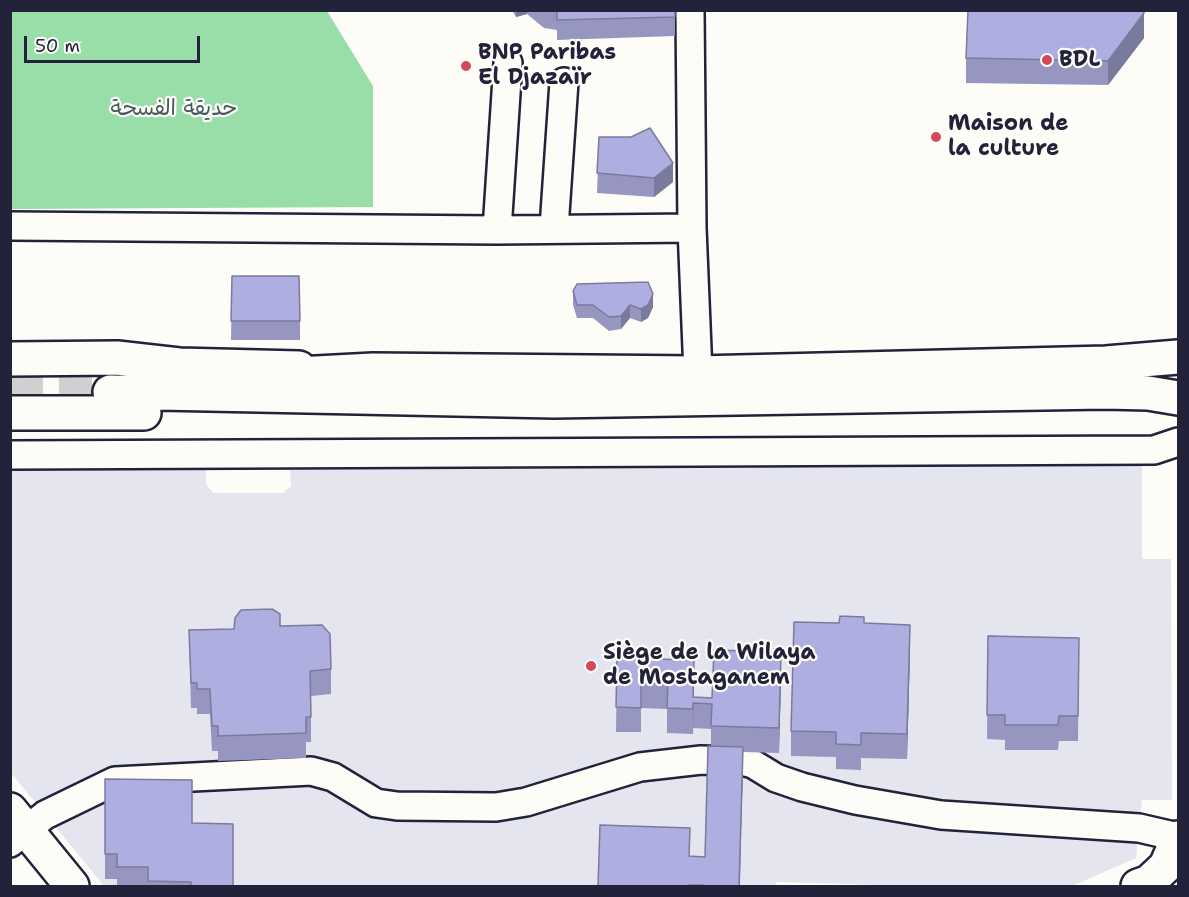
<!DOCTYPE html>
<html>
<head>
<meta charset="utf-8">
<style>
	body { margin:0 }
	#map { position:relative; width:1189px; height:897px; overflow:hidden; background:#fdfcf7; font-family:"Shantell Sans",sans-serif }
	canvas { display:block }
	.frame { position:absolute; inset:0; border:12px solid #22223b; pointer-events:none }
	.scale { position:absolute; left:24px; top:36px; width:176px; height:27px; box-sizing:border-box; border:3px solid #22223b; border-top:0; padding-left:8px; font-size:18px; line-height:21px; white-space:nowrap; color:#22223b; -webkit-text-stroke:4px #fdfcf7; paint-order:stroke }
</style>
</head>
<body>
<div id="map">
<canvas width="1189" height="897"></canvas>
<div class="frame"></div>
<div class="scale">50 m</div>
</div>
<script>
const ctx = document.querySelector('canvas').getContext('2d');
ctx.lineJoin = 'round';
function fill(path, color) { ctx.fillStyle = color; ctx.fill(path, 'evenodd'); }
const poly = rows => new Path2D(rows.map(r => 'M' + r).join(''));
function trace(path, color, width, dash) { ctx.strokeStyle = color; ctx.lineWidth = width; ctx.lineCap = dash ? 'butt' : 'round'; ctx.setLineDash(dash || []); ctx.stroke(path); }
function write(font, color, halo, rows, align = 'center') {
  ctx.font = font + ' "Shantell Sans","Playpen Sans Arabic",sans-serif'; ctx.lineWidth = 4.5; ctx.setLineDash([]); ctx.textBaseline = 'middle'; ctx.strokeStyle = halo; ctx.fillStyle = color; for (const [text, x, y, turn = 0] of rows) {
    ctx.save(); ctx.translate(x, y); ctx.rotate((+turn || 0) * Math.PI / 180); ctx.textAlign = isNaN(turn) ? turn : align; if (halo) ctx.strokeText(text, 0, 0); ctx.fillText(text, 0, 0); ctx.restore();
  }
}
const built = poly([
	[1138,461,1142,467,1142,559,1171,559,1172,800,1142,800,1136,858,1072,886,917,886,776,882,776,886,104,886,11,773,10,466,206,467,206,484,213,493,283,493,291,486,290,468]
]);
const green = poly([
	[10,11,327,11,373,86,373,207,11,209]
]);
const highwayTunnel = poly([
	[10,383,111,382]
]);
const minor = poly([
	[690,10,692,228,698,373],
	[10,226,497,230,692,228],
	[554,228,564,82],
	[497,230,508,63],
	[10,455,1154,450,1178,442],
	[10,843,45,815,115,781,311,771,333,777,376,803,397,806,496,807,526,802,640,767,701,760,741,761,753,764,776,778,802,787,855,800,941,815,1139,828,1178,837]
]);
const major = poly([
	[10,810,72,886],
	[1138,886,1149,882,1166,866,1178,838]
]);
const highway = poly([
	[10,359,117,358,179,365,299,368],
	[278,375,373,370,698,373,1106,363,1178,357],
	[110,392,554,401,1105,392,1148,393,1178,398],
	[10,413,144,413]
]);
const wall = poly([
	[512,10,675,10,675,36,557,40,557,30,544,28,527,14,516,17],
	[1144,38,1108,85,966,83,966,58],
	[599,137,673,182,654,197,597,193],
	[232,276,300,321,300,340,231,340],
	[573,291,653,307,648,318,641,322,630,318,621,329,609,331,593,318,577,318,573,305],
	[864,623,910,650,907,759,861,758,861,770,836,769,836,757,791,756,791,731],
	[280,626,331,669,331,694,311,696,311,742,306,742,306,758,218,761,218,751,212,751,210,714,197,714,197,708,191,708,189,630,234,629],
	[988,636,1079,638,1078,741,1059,741,1058,750,1005,750,1005,740,987,739],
	[617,658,694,697,712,698,781,677,779,753,743,752,740,886,598,886,689,856,705,857,711,746,711,729,693,728,693,734,667,733,667,709,641,708,641,732,616,732],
	[105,779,192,823,233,886,117,886,117,879,105,879]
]);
const shadedWall = poly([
	[516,10,527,10,527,14,516,17],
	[1144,13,1144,38,1108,85,1108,61],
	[673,163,673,182,654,197,654,178],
	[653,294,653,307,648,318,641,322,641,309],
	[630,305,630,318,621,329,621,316],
	[910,625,910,650,907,759,907,734],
	[781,652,781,677,779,753,779,728],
	[694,660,694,685,693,734,693,709],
	[743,747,743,772,739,886]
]);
const building = poly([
	[557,10,675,10,675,17,557,20,557,10],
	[968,10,1144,10,1144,13,1108,61,966,58,968,10],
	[650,128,673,163,654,178,597,173,599,137,631,137,650,128],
	[232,276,299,276,300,321,231,321,232,276],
	[648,282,653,294,648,305,641,309,630,305,621,316,609,317,593,305,577,305,573,291,577,284,648,282],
	[272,609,280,614,280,626,322,625,330,634,331,669,310,671,311,717,306,717,306,733,218,736,218,726,212,726,210,689,197,689,197,683,191,683,189,630,234,629,235,618,241,610,272,609],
	[840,616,864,617,864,623,910,625,907,734,861,733,861,745,836,744,836,732,791,731,794,622,839,623,840,616],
	[988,636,1079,638,1078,716,1059,716,1058,725,1005,725,1005,715,987,715,988,636],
	[714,650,781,652,779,728,711,726,712,704,693,703,693,709,667,708,668,684,641,683,641,708,616,707,617,658,694,660,693,697,712,698,714,650],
	[708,746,743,747,739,886,704,886,704,885,688,885,688,886,598,886,600,825,690,828,689,856,705,857,708,746],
	[105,779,192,780,192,823,233,824,233,886,191,886,191,882,148,881,148,867,117,867,117,854,105,854,105,779]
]);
const markers = [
	[1047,60,6,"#d1495b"],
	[466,66,6,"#d1495b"],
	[936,137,6,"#d1495b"],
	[591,666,6,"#d1495b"]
];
const poiNames = [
	["BNP Paribas",478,53],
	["El Djazaïr",478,78],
	["BDL",1059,60],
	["Maison de",948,124],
	["la culture",948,149],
	["Siège de la Wilaya",603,653],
	["de Mostaganem",603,678]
];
const parkNames = [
	["حديقة الفسحة",174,109]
];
fill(built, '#e5e5f0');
fill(green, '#99dda9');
trace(highwayTunnel, '#d1d0d1', 33, [33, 16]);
trace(minor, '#22223b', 32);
trace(major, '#22223b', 38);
trace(highway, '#22223b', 38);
trace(minor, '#fdfcf7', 27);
trace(major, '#fdfcf7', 33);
trace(highway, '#fdfcf7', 33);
fill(wall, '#9696c1');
fill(shadedWall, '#7a7a9d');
fill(building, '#aeafe0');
trace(building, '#7a7a9d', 1.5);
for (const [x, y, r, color] of markers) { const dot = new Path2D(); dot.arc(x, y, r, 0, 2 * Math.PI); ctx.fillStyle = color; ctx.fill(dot); trace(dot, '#fdfcf7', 2); }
write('bold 22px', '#22223b', '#fdfcf7', poiNames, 'left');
write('22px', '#465a5c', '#fdfcf7', parkNames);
</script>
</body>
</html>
